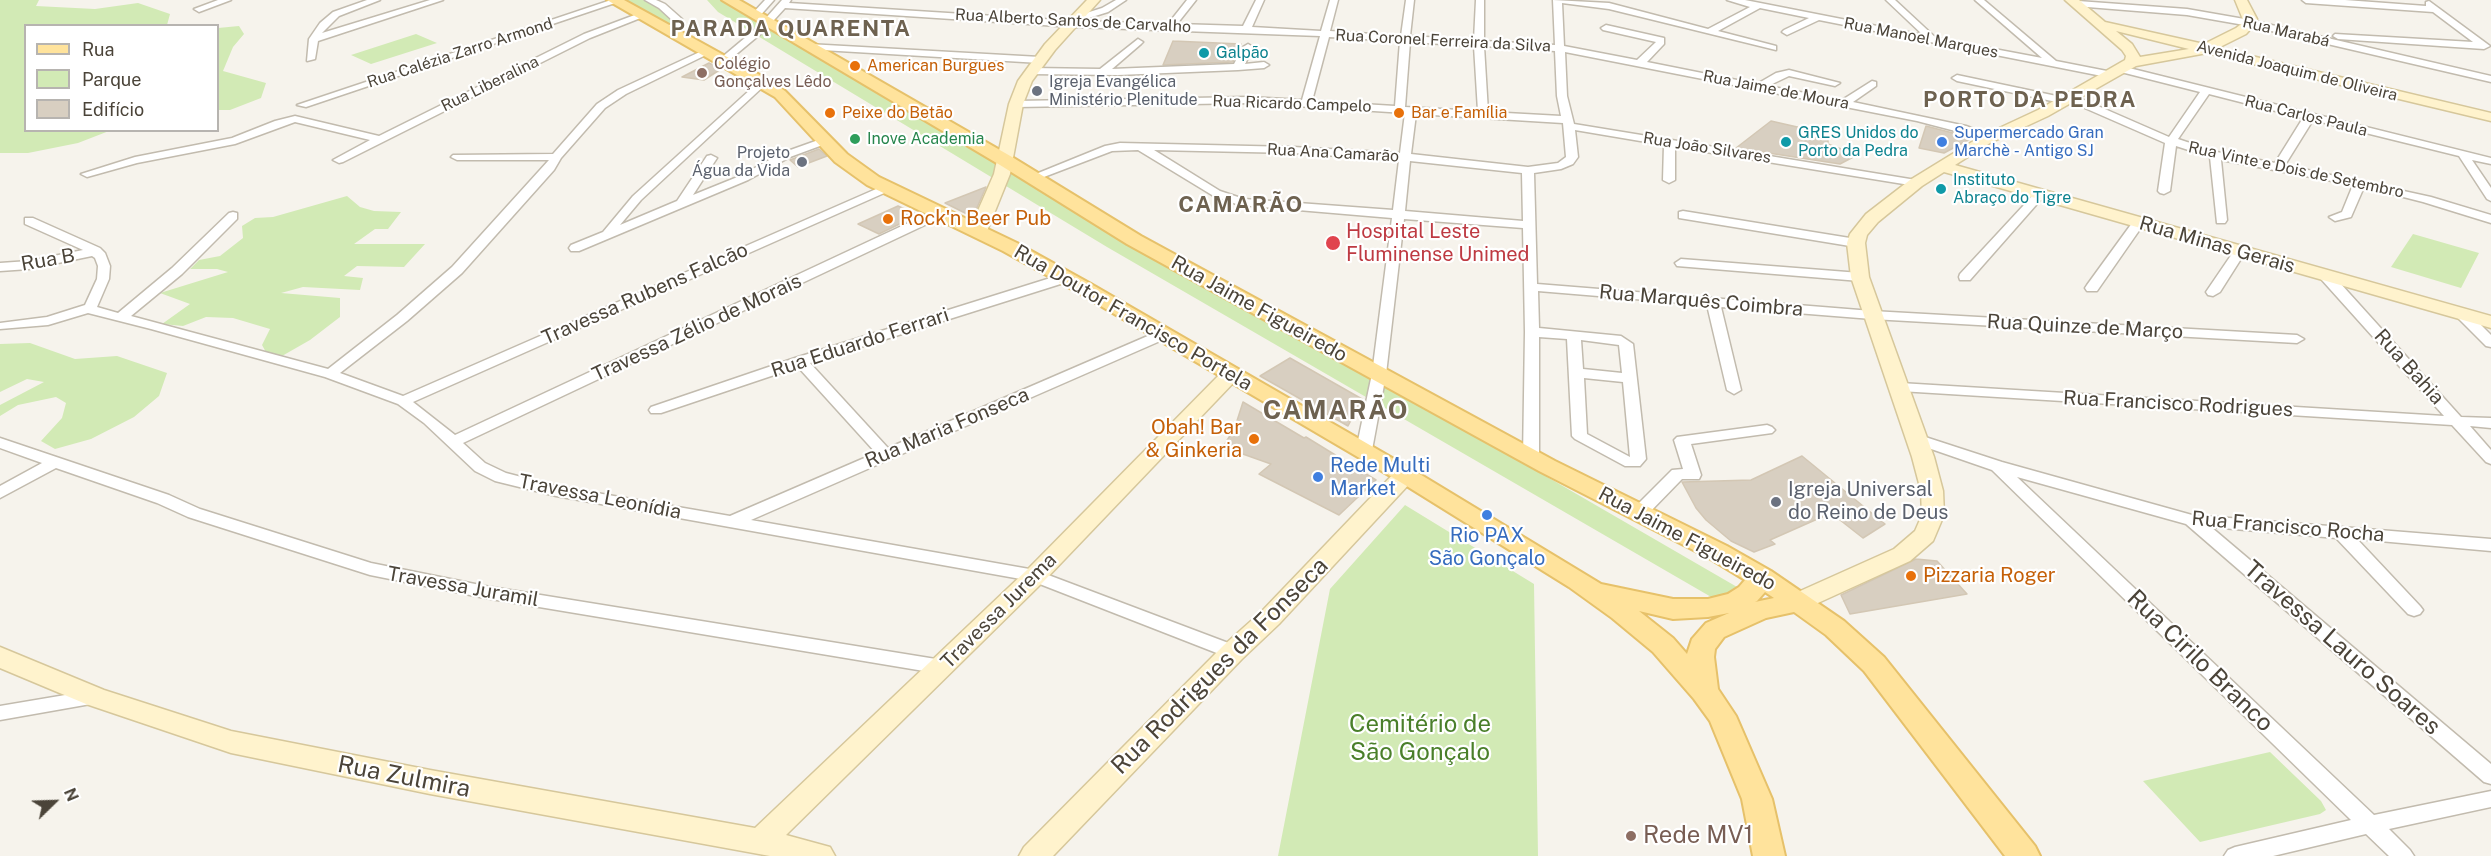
<!DOCTYPE html>
<html>
<head>
<meta charset="utf-8">
<style>
	body { margin:0 }
	#map { position:relative; width:2491px; height:856px; overflow:hidden; background:#f6f3ec; font-family:"Public Sans",sans-serif }
	canvas { display:block }
	.legend { position:absolute; left:24px; top:24px; width:195px; height:108px; box-sizing:border-box; background:#fff; border:2px solid #b7b4b0; margin:0; padding:8px 10px; list-style:none; font-size:18px; color:#4b4439 }
	.legend li { display:flex; align-items:center; gap:12px; height:30px }
	.legend b { width:30px; border:2px solid #b7b4b0 }
	.north { position:absolute; left:24px; top:772px; width:60px; height:60px; -webkit-text-stroke:4px #fff; paint-order:stroke; rotate:67deg; font-size:16px; font-weight:700; line-height:24px; text-align:center; color:#4b4439 }
	.north::after { content:''; display:block; margin:auto; width:21px; height:27px; background:#4b4439; clip-path:polygon(50% 0,100% 100%,50% 72%,0 100%) }
</style>
</head>
<body>
<div id="map">
<canvas width="2491" height="856"></canvas>
<ul class="legend">
<li><b style="height:8px;background:#ffe39c"></b>Rua</li>
<li><b style="height:16px;background:#d2eab5"></b>Parque</li>
<li><b style="height:16px;background:#d8cfc1"></b>Edifício</li>
</ul>
<div class="north">N</div>
</div>
<script>
const ctx = document.querySelector('canvas').getContext('2d');
ctx.lineJoin = 'round';
function fill(path, color) { ctx.fillStyle = color; ctx.fill(path, 'evenodd'); }
const poly = rows => new Path2D(rows.map(r => 'M' + r).join(''));
function trace(path, color, width, dash) { ctx.strokeStyle = color; ctx.lineWidth = width; ctx.lineCap = dash ? 'butt' : 'round'; ctx.setLineDash(dash || []); ctx.stroke(path); }
function write(font, color, halo, rows, align = 'center') {
  ctx.font = font + ' "Public Sans",sans-serif'; ctx.lineWidth = 4.5; ctx.setLineDash([]); ctx.textBaseline = 'middle'; ctx.strokeStyle = halo; ctx.fillStyle = color; for (const [text, x, y, turn = 0] of rows) {
    ctx.save(); ctx.translate(x, y); ctx.rotate((+turn || 0) * Math.PI / 180); ctx.textAlign = isNaN(turn) ? turn : align; if (halo) ctx.strokeText(text, 0, 0); ctx.fillText(text, 0, 0); ctx.restore();
  }
}
const green = poly([
	[0,0,39,0,36,6,95,9,138,3,170,14,167,25,26,26,26,130,109,131,78,143,28,153,0,153],
	[618,0,643,0,653,3,666,12,672,23,668,24],
	[707,0,722,0,736,7,1744,591,1725,605,1107,247,718,12],
	[239,26,244,34,233,47,223,71,266,83,261,98,230,110,218,110,218,28],
	[416,34,437,43,371,64,351,55],
	[347,196,360,207,374,211,401,212,388,229,375,229,354,244,425,244,404,267,357,266,344,276,363,278,360,290,303,287,281,293,340,298,340,317,310,340,282,356,267,354,262,345,270,329,233,318,206,317,183,326,162,324,190,304,160,293,228,272,217,269,190,269,199,260,220,256,243,238,242,226,255,218,273,217],
	[2413,234,2479,253,2461,288,2391,267],
	[30,343,75,359,117,356,167,373,159,396,134,417,91,439,55,449,41,441,62,418,66,403,56,397,18,405,0,416,0,405,44,382,27,379,0,392,0,344],
	[1405,505,1534,584,1538,856,1278,856,1330,589],
	[2270,752,2321,801,2326,810,2320,814,2200,842,2143,781]
]);
const building = poly([
	[1173,41,1241,44,1233,62,1163,65,1173,41],
	[709,63,721,69,704,80,682,77,709,63],
	[1771,121,1828,134,1828,144,1857,155,1840,164,1736,148,1771,121],
	[1926,126,1972,138,1944,153,1919,148,1926,126],
	[819,149,827,156,798,167,790,160,819,149],
	[986,187,973,217,945,203,986,187],
	[898,206,918,215,879,234,858,224,898,206],
	[1290,358,1362,399,1348,426,1260,376,1290,358],
	[1243,402,1304,438,1306,437,1376,480,1339,515,1259,474,1271,464,1240,453,1222,449,1235,427,1243,402],
	[1802,456,1885,524,1863,538,1831,513,1770,540,1775,544,1754,552,1731,541,1706,520,1696,508,1682,482,1751,480,1802,456],
	[1916,559,1937,561,1967,594,1850,614,1841,595,1916,559]
]);
const street = poly([
	[218,0,231,0,199,12,194,9,218,0],
	[367,0,380,0,339,16,322,33,430,0,443,0,318,41,315,59,307,61,309,39,320,23,333,12,367,0],
	[611,0,621,1,306,107,297,105,611,0],
	[645,0,656,0,665,4,682,19,680,27,664,31,664,27,672,24,672,20,659,8,645,0],
	[765,0,774,0,758,18,752,18,752,14,765,0],
	[782,0,791,0,789,3,1075,21,1072,19,1074,17,1102,8,1116,0,1126,0,1108,12,1079,21,1168,24,1187,0,1196,0,1177,24,1243,26,1256,0,1264,0,1252,27,1321,31,1330,0,1338,0,1330,31,1401,36,1406,0,1414,0,1410,36,1474,40,1476,0,1484,0,1484,41,1555,45,1553,0,1609,3,1708,29,1750,7,1727,0,1745,0,1923,35,1886,0,1895,0,1936,38,2042,58,1975,0,1984,0,2056,61,2112,72,2117,75,2112,78,1819,20,1787,35,1782,32,1784,30,1809,18,1760,8,1718,31,1776,46,1776,50,1609,9,1562,3,1564,46,1637,60,1656,42,1603,30,1601,28,1606,25,1664,38,1664,44,1647,62,1757,84,1776,73,1789,70,1840,83,1835,86,1789,76,1768,86,1842,100,1872,81,1876,82,1876,86,1853,102,1966,126,1995,137,1990,140,1917,121,1565,52,1567,96,1574,124,1916,180,1922,183,1916,186,1675,147,1675,180,1669,183,1663,180,1664,145,1575,130,1578,157,1573,164,1561,169,1534,173,1537,284,1872,311,2297,335,2304,339,2297,343,1872,319,1721,307,1741,390,1734,394,1727,390,1707,305,1538,291,1539,328,1621,336,1633,344,1646,459,1640,466,1625,466,1575,439,1572,436,1567,339,1539,337,1539,458,1531,463,1523,458,1525,332,1523,228,1404,219,1386,374,1372,450,1364,455,1356,450,1372,374,1392,218,1239,205,1212,195,1138,150,1112,151,1036,180,1028,180,1026,178,1105,146,1120,143,1293,147,1400,153,1405,113,1249,103,1016,107,1011,104,1016,101,1249,97,1302,100,1320,36,1073,27,785,8,764,31,727,62,721,62,721,58,758,27,782,0],
	[1329,37,1400,41,1395,106,1312,101,1329,37],
	[1410,42,1474,46,1478,111,1405,107,1410,42],
	[1484,46,1555,51,1557,96,1561,116,1488,112,1484,46],
	[1416,114,1563,123,1566,157,1558,163,1528,167,1411,154,1416,114],
	[1154,150,1293,153,1399,160,1393,210,1244,199,1220,191,1154,150],
	[1410,161,1522,173,1523,221,1405,211,1410,161],
	[1581,340,1619,345,1622,373,1583,369,1581,340],
	[1584,378,1623,382,1630,457,1587,434,1584,378],
	[2302,0,2345,0,2426,6,2426,2,2429,1,2490,46,2484,49,2338,39,2333,36,2335,34,2473,42,2433,12,2306,3,2302,0],
	[2078,1,2187,9,2250,20,2491,76,2491,82,2250,26,2187,15,2075,6,2075,2,2078,1],
	[640,13,648,15,590,38,343,162,339,163,333,160,370,140,295,122,235,144,137,163,87,177,81,174,135,157,232,138,275,121,295,116,379,136,584,34,640,13],
	[1138,39,1143,42,1141,44,1112,69,1234,64,1243,47,1248,44,1253,47,1245,64,1264,62,1269,65,1264,68,1238,70,1118,75,1031,74,1026,71,1031,68,1100,69,1138,39],
	[808,44,1040,57,1045,60,1040,63,805,49,805,45,808,44],
	[704,50,712,52,626,94,605,108,561,158,554,170,462,273,407,321,340,373,403,396,883,186,891,186,891,190,413,402,455,435,936,210,944,210,944,216,463,443,485,463,506,473,556,486,730,516,876,453,798,367,661,413,651,413,649,410,651,407,795,358,1060,275,1070,275,1071,278,1070,281,810,363,888,448,1157,332,1162,331,1169,335,1167,338,751,520,1035,570,1239,647,1242,652,1239,657,1233,659,1227,657,1032,581,556,496,495,481,475,471,424,423,398,404,325,377,151,329,88,313,48,325,0,329,0,323,47,317,85,305,97,279,98,266,95,258,92,256,29,269,0,271,0,263,29,261,83,250,25,224,25,218,33,218,100,248,105,253,110,266,109,279,97,307,118,313,172,268,229,213,233,212,237,213,237,219,182,274,131,316,328,369,397,315,452,267,549,160,457,160,451,157,453,155,553,154,597,104,618,90,704,50],
	[2121,66,2491,158,2491,164,2472,160,2491,188,2491,201,2487,199,2459,156,2313,120,2285,165,2431,197,2491,215,2491,223,2423,202,2364,187,2351,217,2335,221,2329,217,2342,212,2353,185,2221,160,2227,220,2225,223,2217,223,2210,157,2176,146,2170,191,2164,194,2160,193,2158,191,2165,143,2071,102,2066,104,1957,81,1952,78,1957,75,2066,98,2075,96,2169,137,2200,92,2117,71,2117,67,2121,66],
	[2209,94,2303,118,2275,163,2217,152,2178,139,2209,94],
	[762,79,767,82,766,84,641,200,620,225,677,201,707,156,711,155,717,158,693,195,740,176,782,153,824,138,828,139,828,143,790,157,748,180,579,251,571,251,569,248,571,245,603,232,633,196,762,79],
	[2040,190,2044,192,2044,196,1970,280,1960,280,1959,277,1960,274,2036,192,2040,190],
	[1683,211,1856,239,1862,243,1856,247,1679,218,1679,212,1683,211],
	[2139,218,2145,222,2097,291,2087,291,2085,288,2087,285,2135,219,2139,218],
	[2240,247,2246,251,2220,292,2213,296,2208,295,2206,292,2236,248,2240,247],
	[1681,259,1860,273,1866,277,1860,281,1677,266,1675,263,1681,259],
	[2326,272,2331,273,2461,417,2491,418,2491,428,2470,426,2491,450,2491,464,2486,462,2452,425,1900,391,1893,387,1900,383,2444,416,2321,279,2320,276,2321,273,2326,272],
	[2462,310,2467,311,2491,335,2491,347,2486,346,2457,317,2455,314,2462,310],
	[1767,425,1772,427,1775,430,1772,433,1691,444,1701,475,1699,479,1682,479,1646,516,1634,516,1632,512,1634,508,1672,470,1683,469,1674,440,1677,437,1767,425],
	[1916,434,2002,462,2192,515,2491,539,2491,551,2357,539,2420,606,2423,610,2420,614,2414,616,2408,614,2336,538,2211,527,2491,764,2491,784,2484,782,2186,524,2017,477,2374,815,2491,791,2491,807,2389,829,2410,850,2414,856,2389,856,2366,834,2273,856,2224,856,2228,850,2235,847,2351,820,1992,470,1911,442,1908,439,1911,436,1916,434],
	[0,438,169,495,200,509,371,563,485,586,942,660,949,662,951,667,949,672,942,674,485,598,370,575,188,517,157,503,56,468,0,498,0,486,42,463,0,448,0,438],
	[95,690,102,692,104,697,102,702,0,720,0,706,95,690]
]);
const secondary = poly([
	[1087,0,1100,0,1055,50,1032,81,1023,104,1010,174,987,231,984,235,972,235,969,231,994,174,1009,104,1018,81,1045,44,1087,0],
	[2065,0,2079,0,2105,22,2204,44,2236,28,2244,22,2235,0,2247,0,2257,19,2256,23,2246,34,2218,48,2491,113,2491,121,2207,53,2136,66,2048,116,1990,143,1955,165,2491,316,2491,328,1944,172,1922,186,1878,222,1867,235,1865,243,1869,277,1934,457,1943,491,1944,515,1933,541,1910,561,1807,608,1798,611,1789,608,1786,602,1789,596,1894,549,1915,531,1922,515,1921,491,1912,457,1851,277,1847,243,1850,234,1866,214,1910,180,1980,137,2038,110,2125,60,2126,56,2122,50,2065,0],
	[2116,31,2189,49,2140,57,2132,44,2116,31],
	[1231,368,1238,370,1241,374,1238,378,1043,582,786,835,830,847,835,856,770,856,430,794,231,753,86,704,0,668,0,647,104,690,231,731,430,770,755,828,1027,570,1224,370,1231,368],
	[1405,468,1413,470,1416,475,1413,480,1279,624,1242,659,1053,856,1019,856,1024,847,1224,645,1261,612,1397,470,1405,468]
]);
const primary = poly([
	[607,0,624,0,767,79,785,91,847,154,879,177,1017,243,1091,284,1413,470,1601,584,1673,599,1708,599,1728,594,1739,587,1745,580,1709,558,1539,471,1127,244,1000,165,722,0,739,0,1012,157,1141,236,1555,461,1727,546,1771,571,1844,621,1884,657,2035,846,2040,856,2005,856,1864,671,1826,635,1794,612,1766,618,1724,637,1715,649,1714,657,1718,689,1736,716,1772,799,1785,856,1753,856,1742,799,1710,721,1694,699,1653,652,1612,618,1569,587,1397,480,1077,292,1003,251,867,185,835,162,775,97,607,0],
	[1765,592,1774,598,1755,602,1757,601,1765,592],
	[1639,611,1673,619,1708,617,1729,613,1706,623,1692,639,1687,654,1673,638,1639,611]
]);
const markers = [
	[1204,53,6,"#0f9aa8"],
	[855,66,6,"#e8710a"],
	[702,73,6,"#8d6e63"],
	[1037,91,6,"#6b7280"],
	[830,113,6,"#e8710a"],
	[1399,113,6,"#e8710a"],
	[855,139,6,"#2e9e5b"],
	[1786,142,6,"#0f9aa8"],
	[1942,142,6,"#3f7fe0"],
	[802,162,6,"#6b7280"],
	[1941,189,6,"#0f9aa8"],
	[888,219,6,"#e8710a"],
	[1333,243,8,"#e0444e"],
	[1254,439,6,"#e8710a"],
	[1318,477,6,"#3f7fe0"],
	[1776,502,6,"#6b7280"],
	[1487,515,6,"#3f7fe0"],
	[1911,576,6,"#e8710a"],
	[1631,836,6,"#8d6e63"]
];
const farStreetnames = [
	["Rua Alberto Santos de Carvalho",1073,21,3],
	["Rua Marabá",2286,32,13],
	["Rua Manoel Marques",1921,38,11],
	["Rua Coronel Ferreira da Silva",1443,41,3],
	["Rua Calézia Zarro Armond",460,53,-18],
	["Avenida Joaquim de Oliveira",2297,71,14],
	["Rua Liberalina",490,84,-26],
	["Rua Jaime de Moura",1776,90,11],
	["Rua Ricardo Campelo",1292,104,2],
	["Rua Carlos Paula",2306,116,14],
	["Rua João Silvares",1707,148,9],
	["Rua Ana Camarão",1333,153,3],
	["Rua Vinte e Dois de Setembro",2296,170,12]
];
const farCulturenames = [
	["Galpão",1216,53],
	["GRES Unidos do",1798,133],
	["Porto da Pedra",1798,151],
	["Instituto",1953,180],
	["Abraço do Tigre",1953,198]
];
const farEducationnames = [
	["Colégio",714,64],
	["Gonçalves Lêdo",714,82]
];
const farFoodnames = [
	["American Burgues",867,66],
	["Peixe do Betão",842,113],
	["Bar e Família",1411,113]
];
const farWorshipnames = [
	["Igreja Evangélica",1049,82],
	["Ministério Plenitude",1049,100],
	["Projeto",790,153,"right"],
	["Água da Vida",790,171,"right"]
];
const farShopnames = [
	["Supermercado Gran",1954,133],
	["Marchè - Antigo SJ",1954,151]
];
const farLeisurenames = [
	["Inove Academia",867,139]
];
const foodNames = [
	["Rock'n Beer Pub",900,219],
	["Obah! Bar",1242,428,"right"],
	["& Ginkeria",1242,451,"right"],
	["Pizzaria Roger",1923,576]
];
const healthNames = [
	["Hospital Leste",1346,232],
	["Fluminense Unimed",1346,255]
];
const streetNames = [
	["Rua Minas Gerais",2217,245,16],
	["Rua B",48,260,-10],
	["Travessa Rubens Falcão",645,294,-24],
	["Rua Marquês Coimbra",1701,301,5],
	["Rua Jaime Figueiredo",1259,309,29],
	["Rua Doutor Francisco Portela",1133,318,30],
	["Rua Quinze de Março",2085,327,3],
	["Travessa Zélio de Morais",697,328,-25],
	["Rua Eduardo Ferrari",860,343,-18],
	["Rua Bahia",2409,367,48],
	["Rua Francisco Rodrigues",2178,404,3],
	["Rua Maria Fonseca",947,428,-23],
	["Travessa Leonídia",600,497,11],
	["Rua Francisco Rocha",2288,527,5],
	["Rua Jaime Figueiredo",1687,539,28],
	["Travessa Juramil",463,587,10],
	["Travessa Jurema",999,611,-45]
];
const shopNames = [
	["Rede Multi",1330,466],
	["Market",1330,489],
	["Rio PAX",1487,536,"center"],
	["São Gonçalo",1487,559,"center"]
];
const worshipNames = [
	["Igreja Universal",1788,490],
	["do Reino de Deus",1788,513]
];
const farDistrictnames = [
	["PARADA QUARENTA",791,29],
	["PORTO DA PEDRA",2030,100],
	["CAMARÃO",1241,205]
];
const nearStreetnames = [
	["Travessa Lauro Soares",2342,648,41],
	["Rua Cirilo Branco",2200,661,44],
	["Rua Rodrigues da Fonseca",1220,666,-45],
	["Rua Zulmira",404,777,11]
];
const nearParknames = [
	["Cemitério de",1420,725],
	["São Gonçalo",1420,753]
];
const nearEducationnames = [
	["Rede MV1",1643,836]
];
const districtNames = [
	["CAMARÃO",1336,411]
];
fill(green, '#d2eab5');
fill(building, '#d8cfc1');
trace(building, '#d3c7b4', 1.5);
trace(street, '#c2bbae', 3);
trace(secondary, '#d6c79b', 3);
trace(primary, '#e6c16a', 4);
fill(street, '#fff');
fill(secondary, '#fff3cd');
fill(primary, '#ffe39c');
for (const [x, y, r, color] of markers) { const dot = new Path2D(); dot.arc(x, y, r, 0, 2 * Math.PI); ctx.fillStyle = color; ctx.fill(dot); trace(dot, '#fff', 2); }
write('16px', '#4b4439', '#fff', farStreetnames);
write('16px', '#0d838f', '#fff', farCulturenames, 'left');
write('16px', '#785e54', '#fff', farEducationnames, 'left');
write('16px', '#c56008', '#fff', farFoodnames, 'left');
write('16px', '#5b616d', '#fff', farWorshipnames, 'left');
write('16px', '#366cbe', '#fff', farShopnames, 'left');
write('16px', '#27864d', '#fff', farLeisurenames, 'left');
write('20px', '#c56008', '#fff', foodNames, 'left');
write('20px', '#be3a42', '#fff', healthNames, 'left');
write('20px', '#4b4439', '#fff', streetNames);
write('20px', '#366cbe', '#fff', shopNames, 'left');
write('20px', '#5b616d', '#fff', worshipNames, 'left');
ctx.letterSpacing = '1.5px';
write('bold 22px', '#6e6250', '#fff', farDistrictnames);
ctx.letterSpacing = '0px';
write('24px', '#4b4439', '#fff', nearStreetnames);
write('24px', '#4a7f2a', '#fff', nearParknames);
write('24px', '#785e54', '#fff', nearEducationnames, 'left');
ctx.letterSpacing = '1.5px';
write('bold 26px', '#6e6250', '#fff', districtNames);
ctx.letterSpacing = '0px';
</script>
</body>
</html>
